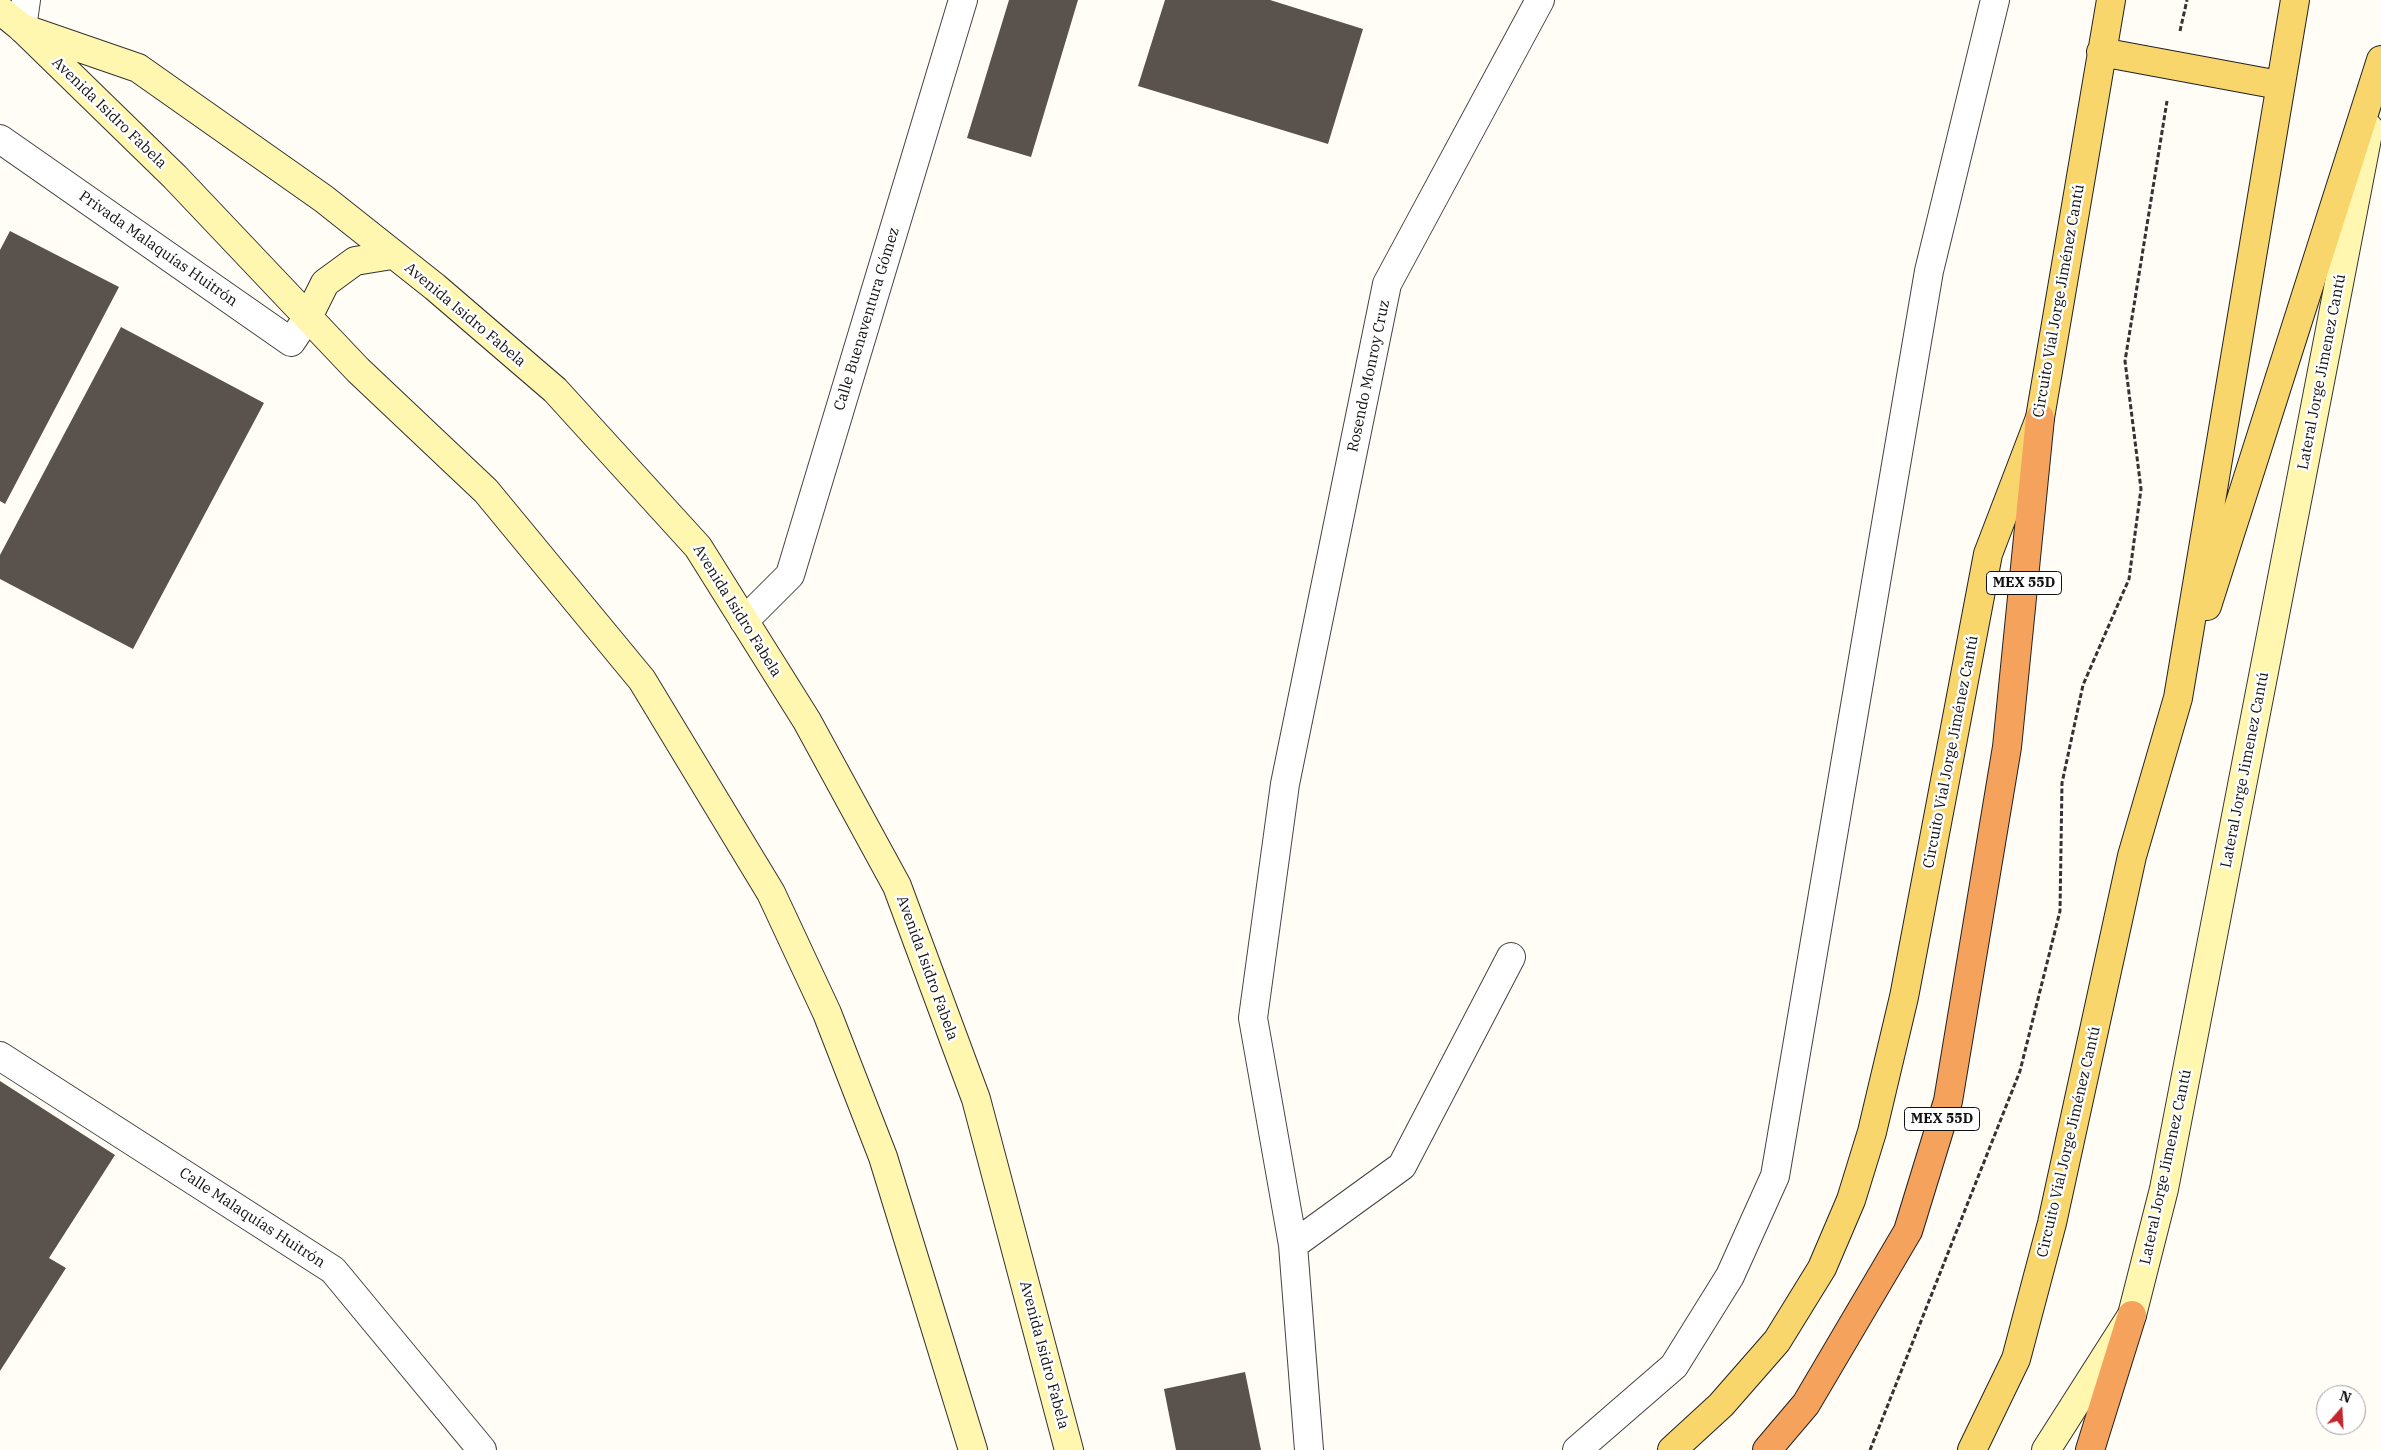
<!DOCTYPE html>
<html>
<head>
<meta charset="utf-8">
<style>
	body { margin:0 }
	#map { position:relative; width:2381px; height:1450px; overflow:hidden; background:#fffdf5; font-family:"IBM Plex Serif",serif }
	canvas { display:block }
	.north { position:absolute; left:2316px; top:1385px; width:50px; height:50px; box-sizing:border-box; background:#fff; border:1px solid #a0a0a0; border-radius:50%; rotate:19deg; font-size:14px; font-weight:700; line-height:20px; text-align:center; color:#111 }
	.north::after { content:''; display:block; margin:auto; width:18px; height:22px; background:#c4262e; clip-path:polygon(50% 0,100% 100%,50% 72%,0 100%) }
</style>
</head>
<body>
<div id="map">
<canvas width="2381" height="1450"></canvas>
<div class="north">N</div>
</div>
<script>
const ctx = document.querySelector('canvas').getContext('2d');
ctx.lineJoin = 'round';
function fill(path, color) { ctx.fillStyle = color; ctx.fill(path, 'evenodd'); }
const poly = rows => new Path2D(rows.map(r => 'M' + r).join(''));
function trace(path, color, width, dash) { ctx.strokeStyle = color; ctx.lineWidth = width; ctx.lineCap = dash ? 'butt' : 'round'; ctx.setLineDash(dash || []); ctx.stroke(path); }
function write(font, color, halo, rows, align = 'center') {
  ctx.font = font + ' "IBM Plex Serif",serif'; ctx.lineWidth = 5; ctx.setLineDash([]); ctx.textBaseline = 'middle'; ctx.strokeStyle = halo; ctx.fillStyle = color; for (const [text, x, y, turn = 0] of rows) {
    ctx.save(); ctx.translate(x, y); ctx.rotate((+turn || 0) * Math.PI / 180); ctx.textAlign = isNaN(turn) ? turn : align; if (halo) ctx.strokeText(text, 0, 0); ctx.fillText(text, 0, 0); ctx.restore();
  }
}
const building = poly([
	[1009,0,1078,0,1031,157,967,138],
	[1165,0,1270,0,1363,29,1328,144,1138,86],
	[10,231,119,287,5,504,0,501,0,250],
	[121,327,264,403,133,649,0,579,0,555],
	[0,1081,115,1155,49,1258,66,1268,0,1371],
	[1245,1372,1261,1450,1176,1450,1164,1389]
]);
const path = poly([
	[2180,31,2187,0],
	[1870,1450,2020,1071,2060,911,2062,783,2083,685,2129,579,2141,489,2125,361,2167,101]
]);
const street = poly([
	[22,28,26,0],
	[0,139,291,342,308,317],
	[744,621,790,575,963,0],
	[0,1056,333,1270,482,1450],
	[1293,1245,1402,1166,1511,957],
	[1309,1450,1293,1245,1253,1018,1285,784,1387,284,1540,0],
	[1577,1450,1674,1366,1730,1276,1775,1176,1929,271,1995,0]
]);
const secondary = poly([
	[0,10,22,28,175,177,358,370,486,491,642,680,771,893,827,1013,883,1157,973,1450],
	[22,28,138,68,324,199,435,287,555,390,698,547,807,721,897,886,976,1099,1069,1450],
	[308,317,325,283,355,261,392,255],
	[2046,1450,2132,1315,2164,1189,2369,128]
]);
const primary = poly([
	[2101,52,2279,85],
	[2207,606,2381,60],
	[1672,1450,1721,1405,1777,1341,1822,1268,1851,1200,1872,1132,1904,997,1988,554,2040,418,2111,0],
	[1972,1450,2016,1359,2052,1223,2132,856,2178,698,2295,0]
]);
const highway = poly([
	[1767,1450,1806,1404,1908,1231,1948,1101,2007,747,2040,418],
	[2090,1450,2132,1315]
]);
const shields = [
	[2024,583,75],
	[1942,1119,75]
];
const shieldNames = [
	["MEX 55D",2024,583],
	["MEX 55D",1942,1119]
];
const streetNames = [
	["Avenida Isidro Fabela",109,113,44],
	["Privada Malaquías Huitrón",158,249,35],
	["Circuito Vial Jorge Jiménez Cantú",2059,301,-80],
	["Avenida Isidro Fabela",465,315,40],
	["Calle Buenaventura Gómez",867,319,-73],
	["Lateral Jorge Jimenez Cantú",2322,372,-79],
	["Rosendo Monroy Cruz",1369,376,-78],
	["Avenida Isidro Fabela",737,611,58],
	["Circuito Vial Jorge Jiménez Cantú",1951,752,-79],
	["Lateral Jorge Jimenez Cantú",2245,770,-79],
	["Avenida Isidro Fabela",927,968,70],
	["Circuito Vial Jorge Jiménez Cantú",2069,1142,-77],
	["Lateral Jorge Jimenez Cantú",2166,1167,-78],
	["Calle Malaquías Huitrón",252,1218,33],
	["Avenida Isidro Fabela",1044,1355,75]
];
fill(building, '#5a524d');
trace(street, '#444', 30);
trace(secondary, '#333', 30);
trace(primary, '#222', 30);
trace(highway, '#222', 30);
trace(path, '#333', 3, [5, 2.5]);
trace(street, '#fff', 28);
trace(secondary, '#fff6b0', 28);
trace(primary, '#f9d66b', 28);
trace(highway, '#f5a25d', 28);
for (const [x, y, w] of shields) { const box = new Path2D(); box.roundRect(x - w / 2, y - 11.5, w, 23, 4); ctx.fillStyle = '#fff'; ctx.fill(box); trace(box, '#111', 1); }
write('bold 14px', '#111', null, shieldNames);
write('15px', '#111', '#fff', streetNames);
</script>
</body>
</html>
